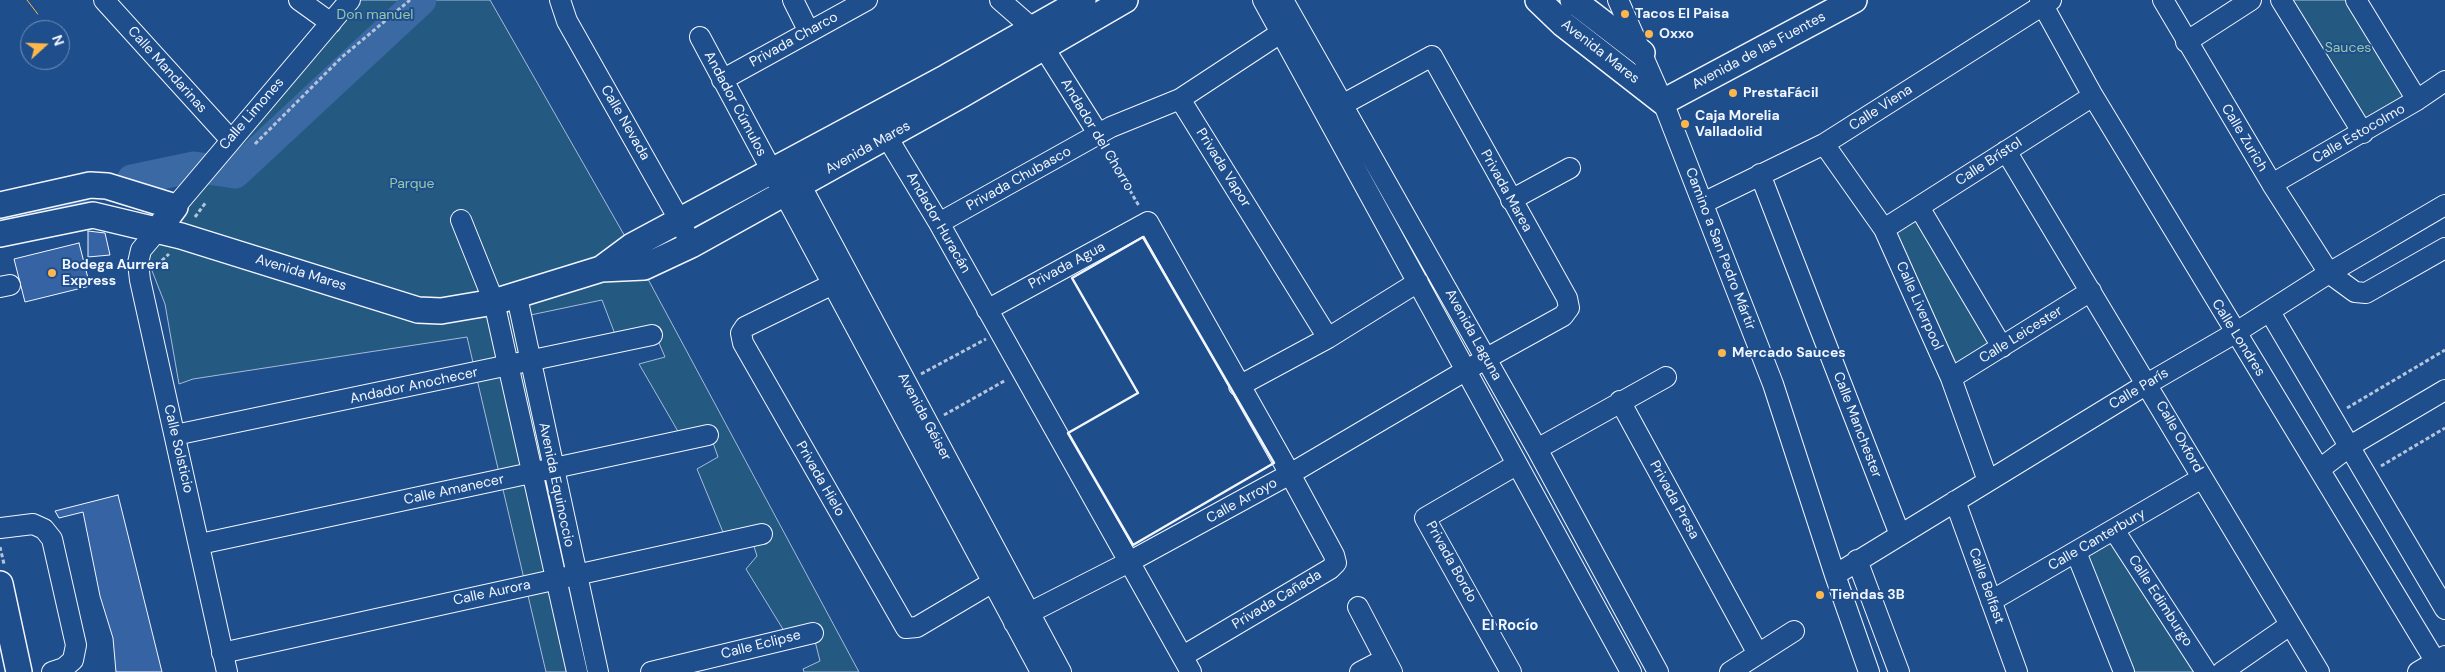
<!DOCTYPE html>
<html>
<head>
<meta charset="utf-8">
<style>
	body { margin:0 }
	#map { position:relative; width:2445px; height:672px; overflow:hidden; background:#1f4e8c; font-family:"DM Sans",sans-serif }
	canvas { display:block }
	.north { position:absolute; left:20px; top:20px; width:50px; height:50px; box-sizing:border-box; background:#1f4e8c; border:1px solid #7391ba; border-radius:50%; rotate:70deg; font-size:14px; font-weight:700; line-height:20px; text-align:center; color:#f2f6ff }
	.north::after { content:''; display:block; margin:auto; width:18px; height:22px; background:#ffb74d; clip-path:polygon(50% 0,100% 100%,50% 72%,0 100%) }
</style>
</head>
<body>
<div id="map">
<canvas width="2445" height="672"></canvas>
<div class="north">N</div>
</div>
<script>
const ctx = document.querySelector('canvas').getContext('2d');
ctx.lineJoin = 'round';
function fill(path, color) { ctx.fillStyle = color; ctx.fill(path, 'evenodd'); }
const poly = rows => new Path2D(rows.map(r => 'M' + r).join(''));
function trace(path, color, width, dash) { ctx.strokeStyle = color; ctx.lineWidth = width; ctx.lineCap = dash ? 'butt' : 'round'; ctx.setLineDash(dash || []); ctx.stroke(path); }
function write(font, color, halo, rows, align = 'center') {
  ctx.font = font + ' "DM Sans",sans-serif'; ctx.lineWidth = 4; ctx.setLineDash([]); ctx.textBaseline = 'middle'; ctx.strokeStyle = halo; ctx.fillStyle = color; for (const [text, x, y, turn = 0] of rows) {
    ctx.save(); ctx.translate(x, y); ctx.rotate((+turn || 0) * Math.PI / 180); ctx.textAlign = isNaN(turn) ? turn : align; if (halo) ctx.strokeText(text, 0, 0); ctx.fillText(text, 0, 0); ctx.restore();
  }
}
const green = poly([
	[357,0,490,0,627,240,859,672,804,672,803,669,820,661,813,633,789,639,746,569,757,556,751,537,725,537,697,469,718,457,712,440,683,440,639,364,665,357,656,336,618,342,602,300,521,317,600,672,546,672,467,337,193,379,179,384,165,304,147,258,357,0],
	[2281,0,2356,0,2417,100,2363,133,2281,0],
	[1919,207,2002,347,1951,378,1884,229,1919,207],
	[2111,536,2201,672,2128,672,2080,554,2111,536]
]);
const canal = poly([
	[1557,0,1589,29,1628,57]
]);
const river = poly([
	[132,180,194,167,235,173,421,0],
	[0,218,73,201]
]);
const building = poly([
	[88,231,105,233,110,255,88,257,88,231],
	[79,243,90,286,25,302,14,259,79,243],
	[118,495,162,672,116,672,113,638,100,596,83,512,59,518,55,511,118,495]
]);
const path = poly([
	[255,144,342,57,410,0],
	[1107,151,1139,206],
	[195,217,206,202],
	[157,265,169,254],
	[921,374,986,339],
	[2347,408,2445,350],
	[944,415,1006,380],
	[2381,466,2445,428],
	[0,547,4,564]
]);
const minor = poly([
	[104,0,231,140],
	[299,0,331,23],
	[560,0,567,21,680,221,691,245],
	[793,0,809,32],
	[1000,0,1032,28],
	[1263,0,1631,672],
	[1283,0,1537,449,1658,672],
	[1618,0,1663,102,1773,384,1835,575,1869,672],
	[2040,0,2093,96,2442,672],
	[2163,0,2272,184,2329,273,2355,292,2366,293,2445,248],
	[2281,0,2363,133],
	[2356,0,2417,100],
	[700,37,1041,672],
	[2186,42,2251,0],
	[1044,48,1099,135],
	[722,80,867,0],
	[1180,99,1328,338],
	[887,137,939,223,1191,672],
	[1824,144,1884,229,1951,378,1988,481],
	[2006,151,2319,672],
	[793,171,1061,672],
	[1760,174,1900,535],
	[2272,184,2417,100,2445,81],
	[1511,200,1570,168],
	[1703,203,1824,144,2051,0],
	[175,207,350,0],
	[1919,207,2002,347],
	[461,220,494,302,577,672],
	[939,223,1111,127,1180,99,1279,34],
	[1884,229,2093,96],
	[157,231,141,250,138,263,140,280,227,672],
	[833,284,745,327,741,333,743,343,906,628,917,627,993,582],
	[0,287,10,285],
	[517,297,598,672],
	[987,310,1148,222,1290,474,1334,555,1336,563,1330,569,1183,656],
	[2270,312,2445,609],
	[1951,378,2091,291],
	[1239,386,1328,338,1418,282],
	[1620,401,1758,654],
	[175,435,652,335],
	[1537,449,1666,377],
	[2320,469,2350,446,2445,390],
	[1955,501,2017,672],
	[0,528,33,524,44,529,52,539,76,645,73,660,64,668,52,672],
	[2114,530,2206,672],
	[200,544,708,435],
	[2076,552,2124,672],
	[1857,560,1899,672],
	[1835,575,2147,384,2235,333,2329,273,2445,205],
	[1991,601,2202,478],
	[1358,607,1392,672],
	[1014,623,1029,613,1129,562,1290,474,1487,358,1563,316,1569,308,1567,298,1432,56,1342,105],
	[222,653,762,534],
	[651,672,813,633],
	[1360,672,1385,659],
	[1511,672,1425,518,1516,465],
	[1730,672,1794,631],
	[2222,672,2290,625],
	[2418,672,2445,656]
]);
const major = poly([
	[1538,0,1563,24,1663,102,1854,0],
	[1573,0,1642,53],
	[0,205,90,185,107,186,175,207,157,231],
	[0,234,93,215,181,236,418,310,441,311,494,302,601,269,644,267,691,245,961,95,1125,0],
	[601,269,632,246,947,77,1083,0],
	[0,584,19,672]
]);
const wall = poly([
	[1143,237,1274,463,1133,545,1068,433,1138,393,1072,278,1143,237]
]);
const power = poly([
	[27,0,40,17]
]);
const markers = [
	[1625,14,5,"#ffb74d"],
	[1649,34,5,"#ffb74d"],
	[1733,93,5,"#ffb74d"],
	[1685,124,5,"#ffb74d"],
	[52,273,5,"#ffb74d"],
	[1722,353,5,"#ffb74d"],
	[1820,595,5,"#ffb74d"]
];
const poiNames = [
	["Tacos El Paisa",1635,14],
	["Oxxo",1659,34],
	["PrestaFácil",1743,93],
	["Caja Morelia",1695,116],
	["Valladolid",1695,132],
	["Bodega Aurrera",62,265],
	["Express",62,281],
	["Mercado Sauces",1732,353],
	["Tiendas 3B",1830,595]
];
const parkNames = [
	["Don manuel",375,15],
	["Sauces",2348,48],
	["Parque",412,184]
];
const streetNames = [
	["Privada Charco",794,40,-29],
	["Avenida de las Fuentes",1759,51,-28],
	["Avenida Mares",1600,52,38],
	["Calle Mandarinas",167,70,48],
	["Andador Cúmulos",735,104,62],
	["Calle Viena",1881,108,-33],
	["Calle Limones",252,114,-49],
	["Calle Nevada",625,123,60],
	["Calle Estocolmo",2359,134,-30],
	["Andador del Chorro",1097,135,59],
	["Calle Zurich",2244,138,59],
	["Avenida Mares",868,148,-29],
	["Calle Brístol",1989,162,-33],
	["Privada Vapor",1223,168,58],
	["Privada Chubasco",1019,179,-29],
	["Privada Marea",1506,191,61],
	["Andador Huracán",938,223,60],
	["Camino a San Pedro Mártir",1720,249,69],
	["Privada Agua",1067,266,-28],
	["Avenida Mares",301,273,17],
	["Calle Liverpool",1919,306,66],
	["Avenida Laguna",1473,335,61],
	["Calle Leicester",2021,335,-32],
	["Calle Londres",2238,338,58],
	["Andador Anochecer",414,386,-12],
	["Calle París",2139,389,-31],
	["Avenida Géiser",924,417,62],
	["Calle Manchester",1857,425,69],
	["Calle Oxford",2179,437,60],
	["Calle Solsticio",178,449,77],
	["Privada Hielo",820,479,60],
	["Avenida Equinoccio",556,485,78],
	["Calle Amanecer",454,490,-12],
	["Privada Presa",1674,500,61],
	["Calle Arroyo",1242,501,-29],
	["Calle Canterbury",2097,540,-30],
	["Privada Bordo",1451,562,61],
	["Calle Belfast",1986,586,70],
	["Calle Aurora",492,593,-12],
	["Privada Cañada",1277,600,-31],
	["Calle Edimburgo",2160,601,57],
	["Calle Eclipse",761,645,-14]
];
const neighbourhoodNames = [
	["El Rocío",1510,626]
];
fill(green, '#245a82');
trace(green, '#a8bbd7', 1);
trace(canal, '#3b69a3', 19);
trace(river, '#3b69a3', 31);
fill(building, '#3563a3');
trace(building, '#f2f6ff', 1);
trace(minor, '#f2f6ff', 22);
trace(major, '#f2f6ff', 28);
trace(path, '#b3c4dc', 3, [4, 2.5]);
trace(minor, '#1f4e8c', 20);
trace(major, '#1f4e8c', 25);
trace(wall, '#f2f6ff', 2.5);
trace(power, '#ffb74d', 1, [18, 4, 2.5, 4]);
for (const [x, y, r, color] of markers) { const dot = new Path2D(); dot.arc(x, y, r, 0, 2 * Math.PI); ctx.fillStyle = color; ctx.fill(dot); trace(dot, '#1f4e8c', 2); }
write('bold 14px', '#f2f6ff', '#1f4e8c', poiNames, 'left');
write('14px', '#97c8a6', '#1f4e8c', parkNames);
write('14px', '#f2f6ff', '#1f4e8c', streetNames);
write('bold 15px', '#f2f6ff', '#1f4e8c', neighbourhoodNames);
</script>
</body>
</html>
